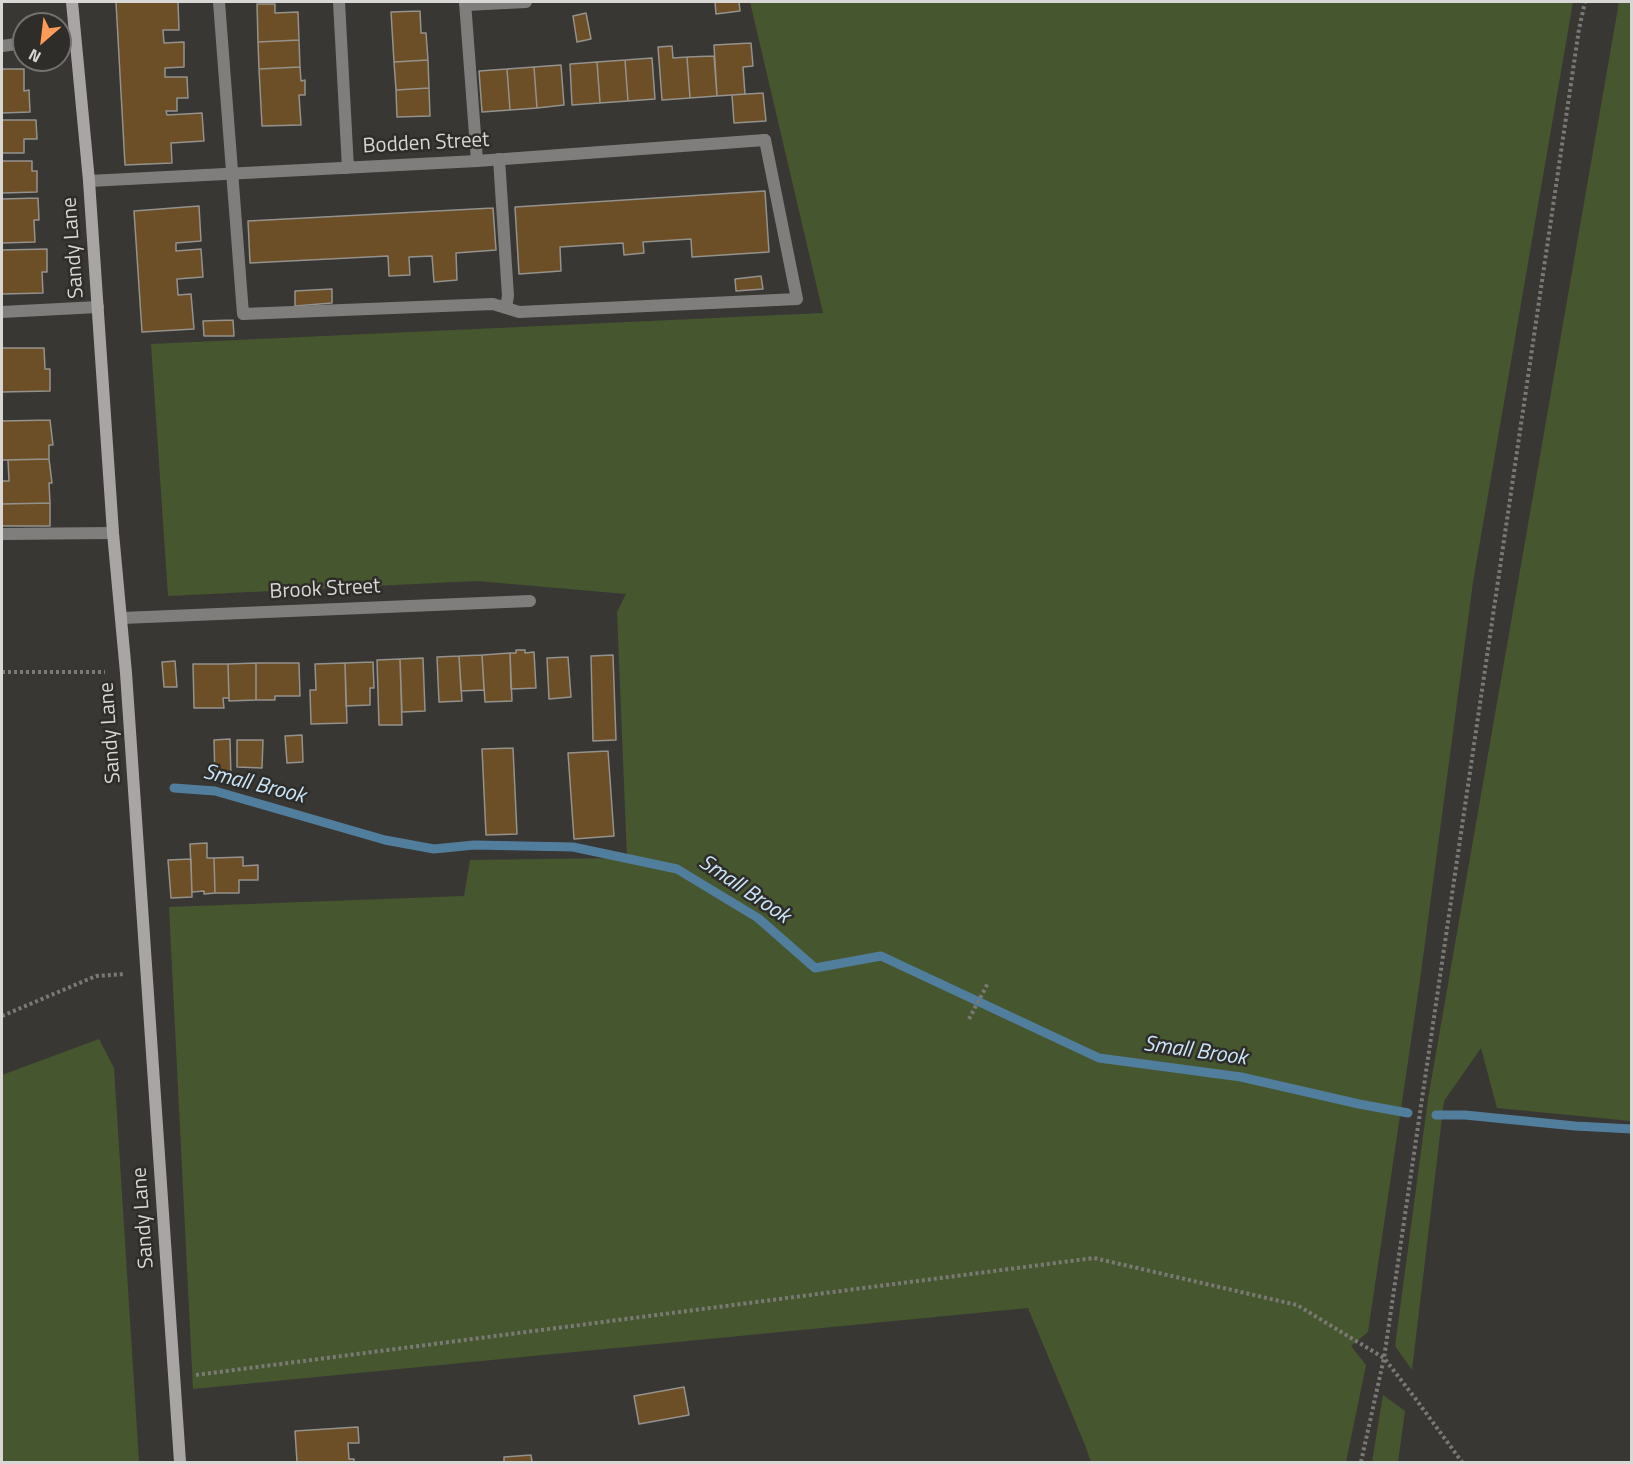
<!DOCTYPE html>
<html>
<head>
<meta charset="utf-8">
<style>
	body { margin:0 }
	#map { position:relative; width:1633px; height:1464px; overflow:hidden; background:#393733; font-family:"Titillium Web",sans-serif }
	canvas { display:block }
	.frame { position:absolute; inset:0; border:3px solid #d9d7d5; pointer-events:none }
	.north { position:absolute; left:12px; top:12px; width:60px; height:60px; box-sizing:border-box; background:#2f2d29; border:2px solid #73716e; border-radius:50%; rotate:208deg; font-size:16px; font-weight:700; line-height:24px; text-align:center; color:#d9d7d5 }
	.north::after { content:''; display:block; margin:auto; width:21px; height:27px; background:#ff9b59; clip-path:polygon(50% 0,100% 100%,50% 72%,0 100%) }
</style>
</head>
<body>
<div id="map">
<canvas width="1633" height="1464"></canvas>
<div class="frame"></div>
<div class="north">N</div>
</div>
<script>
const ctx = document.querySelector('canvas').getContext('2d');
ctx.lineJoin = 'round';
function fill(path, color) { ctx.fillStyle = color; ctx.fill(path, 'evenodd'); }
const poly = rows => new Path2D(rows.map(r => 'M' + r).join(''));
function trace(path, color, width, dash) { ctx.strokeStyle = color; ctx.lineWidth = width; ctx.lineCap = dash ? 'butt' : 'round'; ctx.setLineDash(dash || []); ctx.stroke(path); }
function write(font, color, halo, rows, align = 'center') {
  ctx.font = font + ' "Titillium Web",sans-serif'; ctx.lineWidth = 5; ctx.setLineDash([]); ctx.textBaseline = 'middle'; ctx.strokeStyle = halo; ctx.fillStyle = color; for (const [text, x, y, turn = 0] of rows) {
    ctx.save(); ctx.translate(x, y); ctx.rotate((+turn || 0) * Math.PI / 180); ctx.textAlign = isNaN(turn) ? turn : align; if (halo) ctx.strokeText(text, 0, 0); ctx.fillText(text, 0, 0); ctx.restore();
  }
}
const green = poly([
	[750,2,1573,2,1473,582,1420,980,1368,1332,1351,1346,1366,1365,1346,1462,1091,1462,1085,1445,1028,1308,193,1389,169,907,464,896,470,860,627,858,617,612,626,594,477,581,168,596,151,344,823,313],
	[1619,2,1632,2,1631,1121,1497,1108,1481,1048,1444,1101,1412,1370,1395,1346,1428,1099],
	[99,1039,114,1068,139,1462,2,1462,2,1075],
	[1383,1395,1405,1411,1398,1462,1372,1462]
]);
const stream = poly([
	[174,788,215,791,385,840,434,849,474,845,573,847,677,869,758,918,815,968,881,956,1099,1058,1241,1077,1359,1104,1408,1113],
	[1436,1115,1465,1115,1575,1126,1632,1129]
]);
const building = poly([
	[116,2,178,2,179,30,163,30,164,43,184,42,184,67,165,68,165,77,187,77,188,98,177,98,177,111,166,111,167,115,202,113,204,141,171,143,172,163,125,165,116,2],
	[715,2,739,2,740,11,716,14,715,2],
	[257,4,275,4,275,13,298,12,299,40,258,42,257,4],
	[420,11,421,33,426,33,428,60,394,62,391,12,420,11],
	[586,13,591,39,577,42,573,16,586,13],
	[299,40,300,67,259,69,258,42,299,40],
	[751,43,753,66,743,67,745,94,717,96,714,45,751,43],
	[672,46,673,58,687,57,690,98,662,100,658,47,672,46],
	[714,56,717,96,690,98,687,57,714,56],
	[652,58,655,99,628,101,625,60,652,58],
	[428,60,429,88,396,90,394,62,428,60],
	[625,60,628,101,600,103,597,62,625,60],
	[597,62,600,103,572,105,570,64,597,62],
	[561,65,564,105,537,108,534,67,561,65],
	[300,67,301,81,305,80,305,95,299,95,301,125,262,126,259,69,300,67],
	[534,67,537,108,510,110,507,69,534,67],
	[2,69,24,69,24,91,29,90,30,112,2,113,2,69],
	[507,69,510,110,482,112,479,71,507,69],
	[429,88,430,116,397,117,396,90,429,88],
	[763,93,766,121,734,123,732,95,763,93],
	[2,120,36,120,37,139,24,139,24,153,2,153,2,120],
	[2,161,32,161,32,171,37,171,37,192,2,193,2,161],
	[765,191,769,252,692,257,691,239,643,242,644,253,624,255,623,243,560,247,561,271,519,274,515,207,765,191],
	[38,198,39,220,34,220,35,242,2,243,2,199,38,198],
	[199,206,201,241,176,243,176,251,201,249,203,277,177,279,178,295,191,294,194,329,142,332,134,211,199,206],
	[493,208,496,250,456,253,457,280,434,282,432,256,409,257,410,275,389,276,388,256,250,263,248,221,493,208],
	[47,249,47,272,42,272,43,293,2,294,2,250,47,249],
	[761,276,763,289,736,291,735,279,761,276],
	[332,289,332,303,295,306,295,291,332,289],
	[233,320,234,336,204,336,203,321,233,320],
	[2,348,44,348,45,369,50,369,50,391,2,392,2,348],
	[50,420,53,445,49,445,49,459,2,460,2,421,50,420],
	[49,459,52,483,49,483,50,503,2,504,2,481,9,481,8,460,49,459],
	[50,503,50,526,2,526,2,504,50,503],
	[516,650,525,650,525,653,534,652,536,688,511,689,510,653,516,653,516,650],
	[510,653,512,701,485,702,482,655,510,653],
	[482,655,484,690,461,691,459,656,482,655],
	[613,655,616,740,593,741,591,656,613,655],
	[459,656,462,701,439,702,437,657,459,656],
	[568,657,571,697,549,699,547,658,568,657],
	[423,658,425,711,402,712,400,659,423,658],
	[400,659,402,725,379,725,377,660,400,659],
	[175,661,177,687,164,687,162,662,175,661],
	[373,662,374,688,370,688,370,705,346,706,345,663,373,662],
	[256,663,299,663,300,696,275,696,275,700,256,700,256,663],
	[256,663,256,700,229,701,228,664,256,663],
	[345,663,347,723,311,724,310,690,316,690,315,664,345,663],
	[193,664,228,664,229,698,223,698,224,708,194,708,193,664],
	[302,735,303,762,287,763,285,736,302,735],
	[230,739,231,779,215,779,214,740,230,739],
	[237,740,263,740,262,768,237,767,237,740],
	[513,748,517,834,486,835,482,749,513,748],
	[608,751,614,836,574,839,568,753,608,751],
	[207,843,207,858,214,858,215,893,204,894,204,891,192,892,190,844,207,843],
	[243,857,243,866,258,865,258,880,239,880,239,893,215,893,214,858,243,857],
	[191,859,192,897,171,898,168,860,191,859],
	[684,1387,689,1415,639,1424,634,1396,684,1387],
	[358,1427,359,1443,348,1443,349,1459,354,1459,354,1462,297,1462,295,1431,358,1427],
	[531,1455,532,1462,504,1462,504,1457,531,1455]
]);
const path = poly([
	[2,672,105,672],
	[2,1016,96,976,125,974],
	[969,1019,988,983],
	[196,1375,1094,1258,1297,1305,1384,1358,1415,1398,1462,1462],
	[1361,1462,1384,1358,1579,29,1585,2]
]);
const lane = poly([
	[219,2,243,314,493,304,519,312,797,299,765,140],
	[465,2,477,161],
	[465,5,526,2],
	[499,159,508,296,506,308],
	[2,534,113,533]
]);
const street = poly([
	[339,2,348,168],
	[60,38,74,36],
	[2,46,24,43],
	[89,181,477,161,765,140],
	[2,312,98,307],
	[122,618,530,601]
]);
const secondary = poly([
	[72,2,89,181,113,533,126,673,180,1462]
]);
const streetNames = [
	["Bodden Street",426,144,-3],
	["Sandy Lane",74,248,-94],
	["Brook Street",325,590,-3],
	["Sandy Lane",111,733,-94],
	["Sandy Lane",144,1218,-94]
];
const waterNames = [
	["Small Brook",254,785,14],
	["Small Brook",744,890,34],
	["Small Brook",1195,1052,8]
];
fill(green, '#46572f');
trace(stream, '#527e9e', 9);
fill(building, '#6c4f26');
trace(building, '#95928e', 1.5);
trace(path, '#7b7976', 4, [3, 3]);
trace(lane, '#807e7d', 12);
trace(street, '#807e7d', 12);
trace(secondary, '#a9a5a4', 12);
write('21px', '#d9d7d5', '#2f2d29', streetNames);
write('italic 22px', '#cae5f9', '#2f2d29', waterNames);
</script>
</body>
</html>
